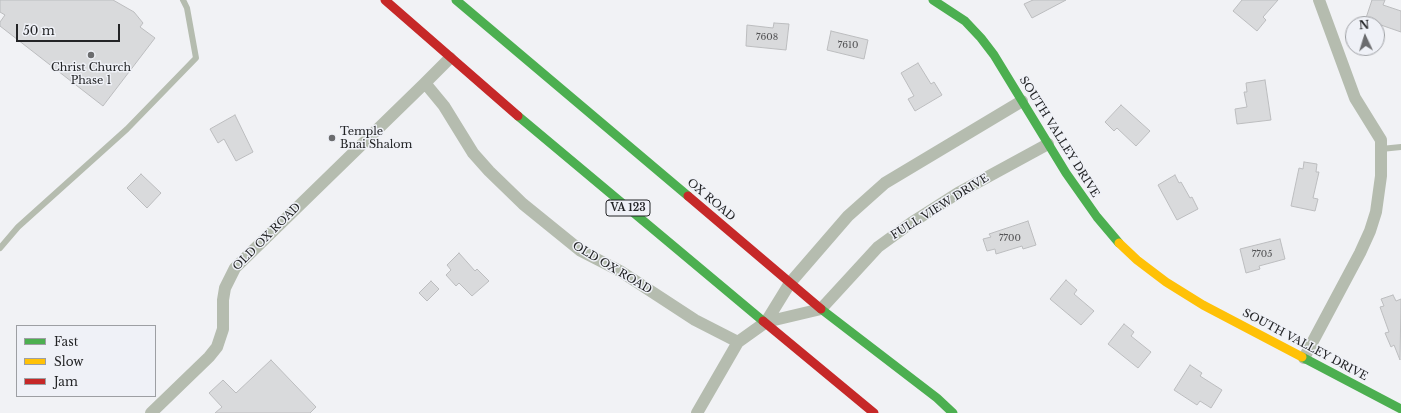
<!DOCTYPE html>
<html>
<head>
<meta charset="utf-8">
<style>
	body { margin:0 }
	#map { position:relative; width:1401px; height:413px; overflow:hidden; background:#f1f2f5; font-family:"Libre Baskerville",serif }
	canvas { display:block }
	.legend { position:absolute; left:16px; top:325px; width:140px; height:72px; box-sizing:border-box; background:#eff1f7; border:1px solid #9d9fa3; margin:0; padding:5px 7px; list-style:none; font-size:12px; color:#232426 }
	.legend li { display:flex; align-items:center; gap:8px; height:20px }
	.legend b { width:20px; border:1px solid #9d9fa3 }
	.north { position:absolute; left:1345px; top:16px; width:40px; height:40px; box-sizing:border-box; background:#eff1f7; border:1px solid #9d9fa3; border-radius:50%; rotate:356deg; font-size:11px; font-weight:700; line-height:16px; text-align:center; color:#232426 }
	.north::after { content:''; display:block; margin:auto; width:14px; height:18px; background:#6b6c6e; clip-path:polygon(50% 0,100% 100%,50% 72%,0 100%) }
	.scale { position:absolute; left:16px; top:24px; width:104px; height:18px; box-sizing:border-box; border:2px solid #232426; border-top:0; padding-left:5px; font-size:12px; line-height:14px; white-space:nowrap; color:#232426; -webkit-text-stroke:3px #eff1f7; paint-order:stroke }
</style>
</head>
<body>
<div id="map">
<canvas width="1401" height="413"></canvas>
<ul class="legend">
<li><b style="height:5px;background:#4caf50"></b>Fast</li>
<li><b style="height:5px;background:#ffc107"></b>Slow</li>
<li><b style="height:5px;background:#c62828"></b>Jam</li>
</ul>
<div class="north">N</div>
<div class="scale">50 m</div>
</div>
<script>
const ctx = document.querySelector('canvas').getContext('2d');
ctx.lineJoin = 'round';
function fill(path, color) { ctx.fillStyle = color; ctx.fill(path, 'evenodd'); }
const poly = rows => new Path2D(rows.map(r => 'M' + r).join(''));
function trace(path, color, width, dash) { ctx.strokeStyle = color; ctx.lineWidth = width; ctx.lineCap = dash ? 'butt' : 'round'; ctx.setLineDash(dash || []); ctx.stroke(path); }
function write(font, color, halo, rows, align = 'center') {
  ctx.font = font + ' "Libre Baskerville",serif'; ctx.lineWidth = 3; ctx.setLineDash([]); ctx.textBaseline = 'middle'; ctx.strokeStyle = halo; ctx.fillStyle = color; for (const [text, x, y, turn = 0] of rows) {
    ctx.save(); ctx.translate(x, y); ctx.rotate((+turn || 0) * Math.PI / 180); ctx.textAlign = isNaN(turn) ? turn : align; if (halo) ctx.strokeText(text, 0, 0); ctx.fillText(text, 0, 0); ctx.restore();
  }
}
const building = poly([
	[0,0,113,0,134,12,143,23,140,27,155,38,103,106,0,26,0,22,5,15,0,12,0,0],
	[1033,0,1066,0,1032,18,1024,4,1033,0],
	[1242,0,1278,0,1263,17,1266,20,1257,31,1233,11,1242,0],
	[1372,0,1385,0,1383,5,1401,11,1401,32,1378,24,1364,24,1372,0],
	[774,23,789,24,786,50,746,46,747,25,773,28,774,23],
	[831,31,868,40,864,59,827,50,831,31],
	[918,63,931,84,934,82,942,95,915,111,908,99,914,96,901,73,918,63],
	[1265,80,1271,120,1237,124,1235,109,1247,107,1244,92,1247,92,1246,83,1265,80],
	[1121,105,1150,131,1136,146,1117,128,1114,131,1105,122,1121,105],
	[235,115,253,152,236,161,224,139,218,143,210,129,235,115],
	[1304,162,1317,164,1316,172,1319,172,1313,198,1318,199,1315,211,1291,206,1299,168,1303,169,1304,162],
	[141,174,161,193,147,208,127,188,141,174],
	[1175,175,1179,183,1181,182,1190,198,1192,197,1198,209,1177,220,1158,185,1175,175],
	[1028,221,1036,245,1023,249,1022,246,996,254,995,249,987,251,983,239,991,237,989,234,1028,221],
	[1280,239,1285,259,1259,266,1260,269,1246,273,1240,249,1280,239],
	[459,253,475,271,477,269,489,281,472,296,459,283,456,286,446,275,451,270,447,265,459,253],
	[1066,280,1077,290,1074,294,1094,311,1081,325,1050,299,1066,280],
	[431,281,439,289,427,301,419,293,431,281],
	[1393,295,1396,301,1401,299,1400,360,1394,345,1391,347,1385,333,1389,332,1380,307,1384,306,1381,299,1393,295],
	[1124,324,1134,332,1131,336,1151,352,1138,368,1108,344,1124,324],
	[271,360,316,407,310,413,215,413,222,407,209,393,223,380,236,393,271,360],
	[1190,365,1202,373,1200,376,1222,390,1211,408,1200,401,1197,405,1174,390,1190,365]
]);
const lane = poly([
	[1381,149,1401,147],
	[0,248,18,227,127,129,196,58,187,8,183,0]
]);
const street = poly([
	[450,58,425,83,444,106,473,153,489,171,523,204,581,251,620,271,695,320,738,342],
	[766,322,790,283,848,216,885,183,1022,101],
	[1304,358,1360,253,1370,231,1376,212,1381,176,1381,140,1355,98,1319,0],
	[151,413,209,357,217,347,223,329,223,300,225,288,235,268,425,83],
	[697,413,738,342,766,322,821,309,878,247,911,223,958,193,1048,144]
]);
const fast = poly([
	[456,0,688,196],
	[933,0,965,21,981,38,994,55,1066,173,1097,217,1119,243],
	[518,116,763,321],
	[821,309,937,398,953,413],
	[1302,357,1401,409]
]);
const slow = poly([
	[1119,243,1137,260,1166,282,1203,305,1302,357]
]);
const jam = poly([
	[385,0,518,116],
	[688,196,821,309],
	[763,321,874,413]
]);
const markers = [
	[91,55,4,"#6b6c6e"],
	[332,138,4,"#6b6c6e"]
];
const numberNames = [
	["7608",767,37],
	["7610",848,45],
	["7700",1010,238],
	["7705",1262,254]
];
const shields = [
	[628,208,44]
];
const shieldNames = [
	["VA 123",628,208]
];
const poiNames = [
	["Christ Church",91,68],
	["Phase 1",91,81],
	["Temple",340,132,"left"],
	["Bnai Shalom",340,145,"left"]
];
const streetNames = [
	["SOUTH VALLEY DRIVE",1059,137,58],
	["OX ROAD",711,200,40],
	["FULL VIEW DRIVE",940,207,-32],
	["OLD OX ROAD",267,237,-45],
	["OLD OX ROAD",612,268,31],
	["SOUTH VALLEY DRIVE",1305,345,28]
];
fill(building, '#d9dadc');
trace(building, '#bcbdbf', 1);
trace(lane, '#b5bcaf', 6);
trace(street, '#b5bcaf', 12);
trace(fast, '#4caf50', 9);
trace(slow, '#ffc107', 9);
trace(jam, '#c62828', 9);
for (const [x, y, r, color] of markers) { const dot = new Path2D(); dot.arc(x, y, r, 0, 2 * Math.PI); ctx.fillStyle = color; ctx.fill(dot); trace(dot, '#eff1f7', 1.5); }
write('9px', '#525254', null, numberNames);
for (const [x, y, w] of shields) { const box = new Path2D(); box.roundRect(x - w / 2, y - 8, w, 16, 3); ctx.fillStyle = '#eff1f7'; ctx.fill(box); trace(box, '#232426', 1); }
write('bold 10px', '#232426', null, shieldNames);
write('11px', '#232426', '#eff1f7', poiNames);
write('11px', '#232426', '#eff1f7', streetNames);
</script>
</body>
</html>
